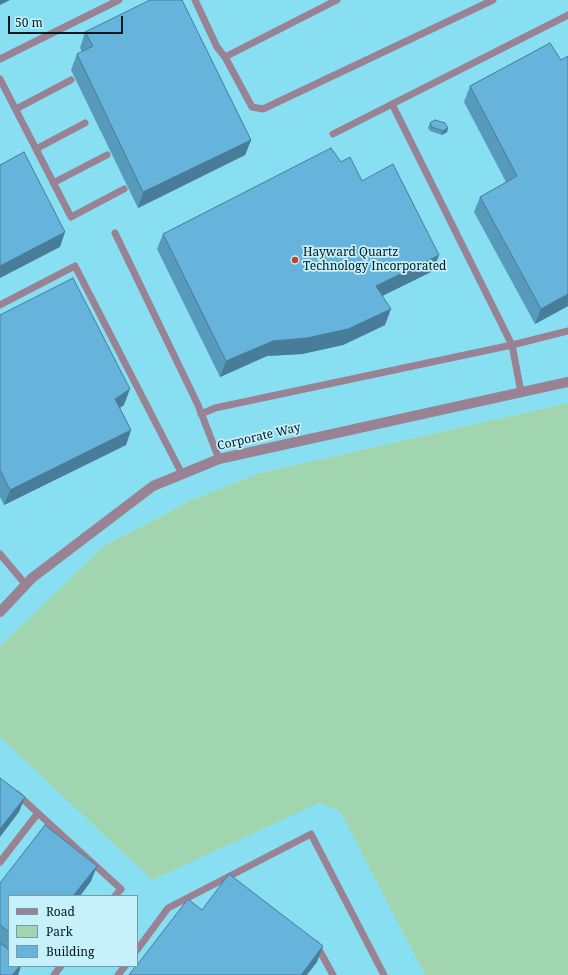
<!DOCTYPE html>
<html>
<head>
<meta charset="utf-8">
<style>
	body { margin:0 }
	#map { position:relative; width:568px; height:975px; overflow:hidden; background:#9eeafa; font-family:"Noto Serif",serif }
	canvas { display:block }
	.legend { position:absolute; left:8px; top:895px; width:130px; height:72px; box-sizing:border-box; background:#c6f1fb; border:1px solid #779ba3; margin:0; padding:5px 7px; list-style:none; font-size:12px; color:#00191f }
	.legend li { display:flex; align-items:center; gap:8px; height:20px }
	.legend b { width:20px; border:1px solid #779ba3 }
	.scale { position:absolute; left:8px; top:16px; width:115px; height:18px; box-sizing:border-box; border:2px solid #00191f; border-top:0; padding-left:5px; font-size:12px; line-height:14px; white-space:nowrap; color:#00191f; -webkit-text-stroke:3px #c6f1fb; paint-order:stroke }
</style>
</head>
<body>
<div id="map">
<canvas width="568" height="975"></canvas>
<ul class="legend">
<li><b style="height:5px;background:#988293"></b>Road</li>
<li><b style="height:11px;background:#a0d5af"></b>Park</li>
<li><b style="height:11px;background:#66b3db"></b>Building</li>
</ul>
<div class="scale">50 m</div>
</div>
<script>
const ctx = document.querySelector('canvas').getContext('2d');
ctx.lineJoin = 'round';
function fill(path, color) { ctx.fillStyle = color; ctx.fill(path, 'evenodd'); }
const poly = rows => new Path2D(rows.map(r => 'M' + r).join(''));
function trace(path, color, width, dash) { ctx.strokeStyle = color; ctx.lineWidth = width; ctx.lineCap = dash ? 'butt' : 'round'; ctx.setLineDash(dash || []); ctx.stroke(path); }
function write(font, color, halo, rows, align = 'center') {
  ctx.font = font + ' "Noto Serif",serif'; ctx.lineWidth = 3.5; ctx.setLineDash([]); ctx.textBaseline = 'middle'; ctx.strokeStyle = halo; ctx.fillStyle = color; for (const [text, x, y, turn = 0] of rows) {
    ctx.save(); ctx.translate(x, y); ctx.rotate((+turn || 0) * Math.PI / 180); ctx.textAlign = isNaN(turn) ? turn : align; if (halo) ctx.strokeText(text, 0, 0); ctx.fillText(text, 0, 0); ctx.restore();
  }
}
const built = poly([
	[0,0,568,0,568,403,260,473,194,499,104,546,0,646],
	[0,737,152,879,318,803,340,810,425,975,0,975],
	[9,896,137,896,137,966,9,966]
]);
const green = poly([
	[568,403,568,975,425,975,340,811,319,803,152,880,0,737,0,646,104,546,194,499,260,473]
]);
const service = poly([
	[195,0,217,47,225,57,252,107,263,109,493,0],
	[225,57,337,0],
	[0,59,119,0],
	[0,79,71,217,124,189],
	[392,104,512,345,521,392],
	[16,109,71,80],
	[333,134,568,15],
	[36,149,85,123],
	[53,183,107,155],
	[115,233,198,405,219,459],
	[0,305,75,266,182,474],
	[201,414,215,408,512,345,568,331],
	[0,554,26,585],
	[17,794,121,889,115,896],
	[0,862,38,813],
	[316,944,333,975],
	[137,950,168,908,311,834,384,975],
	[54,975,61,966],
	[118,975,125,966]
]);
const minor = poly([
	[0,612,32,578,153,486,219,459,568,382]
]);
const wall = poly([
	[85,32,251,140,245,155,138,208,71,70,77,54,82,52,80,48],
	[550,43,568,306,535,324,474,212,480,197,506,182,464,102,470,86],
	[430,123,448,128,447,132,442,135,430,131,428,128],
	[341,162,362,181,433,271,382,296,385,325,343,345,302,354,267,356,220,377,157,249,163,234],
	[0,315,124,405,120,408,131,430,126,445,4,505,0,497],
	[97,866,91,881,80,896,9,896,9,966,21,966,18,975,0,975,0,883]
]);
const shadedWall = poly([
	[0,0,10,0,0,5],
	[448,128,447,132,442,135,443,131],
	[251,140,245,155,138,208,143,192],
	[65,232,60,247,0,278,0,266],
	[439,255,433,271,370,302,376,286],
	[568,294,568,306,535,324,541,309],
	[391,309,385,325,343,345,302,354,267,356,220,377,226,361,273,341],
	[130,389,124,405,110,414,115,399],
	[131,430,126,445,4,505,10,490],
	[25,797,19,812,0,837,0,829],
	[97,866,91,881,80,896,73,896],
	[323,946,317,962,307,975,301,975],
	[20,966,21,966,18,975,12,975]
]);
const building = poly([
	[150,0,182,0,251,140,143,192,77,54,93,46,85,32,150,0],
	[550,43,561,60,568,56,568,294,541,309,480,197,517,176,470,86,550,43],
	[435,120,445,123,448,128,443,131,432,127,430,123,435,120],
	[331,148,341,162,350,157,362,181,393,164,439,255,376,286,391,309,348,329,307,338,273,341,226,361,163,234,331,148],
	[24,152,65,232,0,266,0,165,24,152],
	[73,278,130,389,115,399,131,430,10,490,0,470,0,315,73,278],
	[0,778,25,797,0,829,0,778],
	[45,825,97,866,73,896,9,896,9,932,0,925,0,883,45,825],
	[229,874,323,946,301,975,129,975,136,966,137,966,137,965,188,899,202,910,229,874],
	[0,943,9,950,9,966,20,966,12,975,0,975,0,943]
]);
const markers = [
	[295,260,4,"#cb4125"]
];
const poiNames = [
	["Hayward Quartz",303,253],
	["Technology Incorporated",303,267]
];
const streetNames = [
	["Corporate Way",259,437,-13]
];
fill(built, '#89dff2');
fill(green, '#a0d5af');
trace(service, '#988293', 7);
trace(minor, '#988293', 10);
fill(wall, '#589abc');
fill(shadedWall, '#477d99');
fill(building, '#66b3db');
trace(building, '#477d99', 1);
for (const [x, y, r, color] of markers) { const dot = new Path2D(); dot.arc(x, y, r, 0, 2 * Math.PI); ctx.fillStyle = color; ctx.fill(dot); trace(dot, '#c6f1fb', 1.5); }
write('12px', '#00191f', '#c6f1fb', poiNames, 'left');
write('12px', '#00191f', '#c6f1fb', streetNames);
</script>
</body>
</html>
